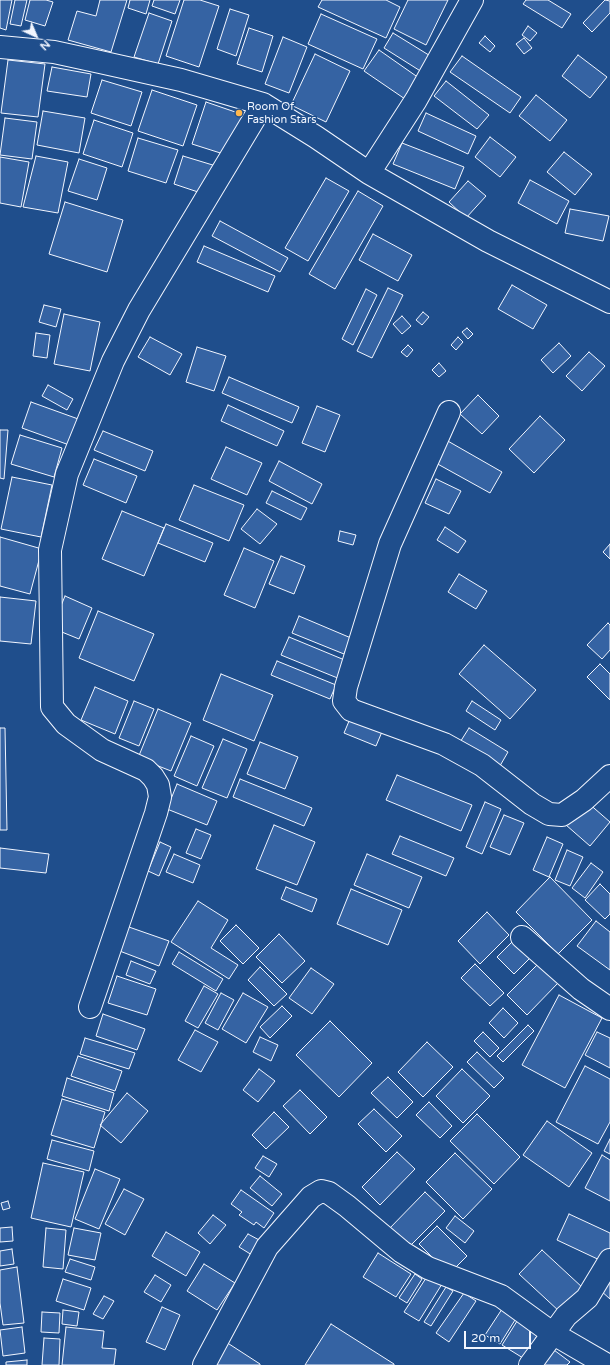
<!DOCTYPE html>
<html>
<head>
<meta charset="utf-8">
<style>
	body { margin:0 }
	#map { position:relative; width:610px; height:1365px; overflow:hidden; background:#1f4e8c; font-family:"Varela Round",sans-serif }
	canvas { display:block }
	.north { position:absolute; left:16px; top:16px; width:40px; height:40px; -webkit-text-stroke:3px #1f4e8c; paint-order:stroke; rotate:136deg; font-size:11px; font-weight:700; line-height:16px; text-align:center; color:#f2f6ff }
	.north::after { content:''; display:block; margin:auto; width:14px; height:18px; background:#f2f6ff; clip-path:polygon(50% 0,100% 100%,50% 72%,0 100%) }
	.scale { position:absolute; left:464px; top:1331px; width:67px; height:18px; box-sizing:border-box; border:2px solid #f2f6ff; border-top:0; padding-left:5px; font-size:12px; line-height:14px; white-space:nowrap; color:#f2f6ff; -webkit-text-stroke:3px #1f4e8c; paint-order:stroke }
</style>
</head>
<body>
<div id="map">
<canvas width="610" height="1365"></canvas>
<div class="north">N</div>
<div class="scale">20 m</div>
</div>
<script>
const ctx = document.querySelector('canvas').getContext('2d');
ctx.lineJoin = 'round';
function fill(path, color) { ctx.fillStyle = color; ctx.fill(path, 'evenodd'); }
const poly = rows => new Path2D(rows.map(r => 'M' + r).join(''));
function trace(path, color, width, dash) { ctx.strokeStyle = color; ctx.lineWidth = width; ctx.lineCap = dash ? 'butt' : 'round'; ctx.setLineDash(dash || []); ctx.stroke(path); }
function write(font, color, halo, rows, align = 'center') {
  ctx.font = font + ' "Varela Round",sans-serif'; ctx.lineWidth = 3; ctx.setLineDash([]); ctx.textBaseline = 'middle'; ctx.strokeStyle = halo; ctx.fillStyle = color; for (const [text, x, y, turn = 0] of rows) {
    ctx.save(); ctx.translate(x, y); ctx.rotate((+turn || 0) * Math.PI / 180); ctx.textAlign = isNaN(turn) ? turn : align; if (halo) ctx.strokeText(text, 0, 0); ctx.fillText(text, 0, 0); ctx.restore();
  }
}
const building = poly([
	[0,0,12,0,6,30,0,28,0,0],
	[15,0,27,0,21,26,10,24,15,0],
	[30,0,46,0,53,2,45,26,25,20,30,0],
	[100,0,127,0,111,52,68,40,77,11,96,16,100,0],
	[130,0,150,0,146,14,128,8,130,0],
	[154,0,180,0,175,14,152,6,154,0],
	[184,0,200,0,219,6,199,67,166,56,184,0],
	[322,0,386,0,400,7,386,38,318,7,322,0],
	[408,0,448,0,426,45,394,29,408,0],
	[526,0,548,0,571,14,562,28,523,4,526,0],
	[605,0,610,1,610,13,592,32,583,23,605,0],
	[230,9,249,15,236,56,217,49,230,9],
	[149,13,172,21,158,64,134,57,149,13],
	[321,14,377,39,363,69,308,44,321,14],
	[528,26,537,33,530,41,522,35,528,26],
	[249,28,273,36,262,72,237,64,249,28],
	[393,33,432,57,422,72,384,48,393,33],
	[485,36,495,46,490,52,479,43,485,36],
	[283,37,307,47,289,93,265,84,283,37],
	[524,38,532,48,524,54,516,44,524,38],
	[379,50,419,78,405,99,364,71,379,50],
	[315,54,350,71,326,122,291,105,315,54],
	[578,55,607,77,590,98,562,76,578,55],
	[462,56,521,97,510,113,450,72,462,56],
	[8,60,45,64,38,117,1,113,8,60],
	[52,67,91,74,87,97,47,91,52,67],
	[102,80,142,92,131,126,91,113,102,80],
	[446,81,489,115,477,129,434,96,446,81],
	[152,90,197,105,183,146,138,131,152,90],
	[536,95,567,120,550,141,519,116,536,95],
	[206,102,247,116,233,157,192,144,206,102],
	[43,111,85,118,79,153,37,145,43,111],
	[426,113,476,136,468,154,418,131,426,113],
	[5,118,37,122,32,159,0,155,5,118],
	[94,120,133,133,122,167,83,154,94,120],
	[490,137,516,157,500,177,475,157,490,137],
	[138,138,178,150,166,183,128,171,138,138],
	[402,143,464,167,455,189,393,164,402,143],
	[564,152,592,174,575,195,547,172,564,152],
	[36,156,68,162,58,213,23,207,36,156],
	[183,156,216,166,207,195,174,184,183,156],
	[0,157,29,162,21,207,0,203,0,157],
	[79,159,107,168,97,200,68,191,79,159],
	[326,178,349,191,308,261,285,248,326,178],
	[530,180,569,201,557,224,518,203,530,180],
	[468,181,486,196,466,218,449,202,468,181],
	[358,191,383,206,335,289,309,274,358,191],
	[65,202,123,220,107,272,49,254,65,202],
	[570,209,609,216,603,241,565,233,570,209],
	[220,221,288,258,280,272,212,236,220,221],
	[373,234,412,255,398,281,359,260,373,234],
	[204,246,275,276,268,292,197,262,204,246],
	[512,285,547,305,533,329,498,309,512,285],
	[388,288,403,295,372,358,357,351,388,288],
	[366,289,377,295,353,345,342,339,366,289],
	[44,305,61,309,56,327,39,322,44,305],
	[423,312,429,317,422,325,416,320,423,312],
	[64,314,100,322,90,371,54,364,64,314],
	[402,316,411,326,402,334,393,324,402,316],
	[467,328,473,334,468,339,462,332,467,328],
	[36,333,50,335,47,358,33,356,36,333],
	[150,337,182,354,170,375,138,357,150,337],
	[458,337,463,342,456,350,451,345,458,337],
	[559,343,571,356,553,373,541,360,559,343],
	[408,345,413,350,407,357,401,352,408,345],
	[197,347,226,356,214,391,186,382,197,347],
	[589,352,605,366,582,391,566,376,589,352],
	[439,363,446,371,439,377,432,370,439,363],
	[229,377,299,407,292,423,222,393,229,377],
	[48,385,73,399,67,410,42,396,48,385],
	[478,395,499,416,482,434,460,414,478,395],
	[31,402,81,420,72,446,22,428,31,402],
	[228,405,284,431,277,446,221,421,228,405],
	[317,406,340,415,325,452,302,443,317,406],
	[540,416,565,440,534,473,509,449,540,416],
	[0,430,8,430,4,479,0,478,0,430],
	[103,431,153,451,145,471,94,450,103,431],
	[20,435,62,448,54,477,11,464,20,435],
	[446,440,502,472,490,493,434,462,446,440],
	[226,447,262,463,247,495,211,479,226,447],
	[94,459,137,476,126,503,83,485,94,459],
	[279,461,322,484,312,504,269,481,279,461],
	[12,477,52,485,41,537,1,529,12,477],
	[436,479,461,491,449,514,425,503,436,479],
	[194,485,244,505,229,541,179,520,194,485],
	[272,491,307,508,301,520,266,503,272,491],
	[257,509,277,524,260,544,241,529,257,509],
	[122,511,164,528,144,576,102,559,122,511],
	[166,524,213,543,205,562,158,543,166,524],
	[445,527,466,541,458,553,437,540,445,527],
	[340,531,356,535,353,545,338,541,340,531],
	[0,537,42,549,30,594,0,586,0,537],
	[610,544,610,559,603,552,610,544],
	[244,548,274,561,255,608,224,595,244,548],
	[281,556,305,566,294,594,269,584,281,556],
	[459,574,487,591,476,609,448,592,459,574],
	[65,596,92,608,79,639,52,628,65,596],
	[0,597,36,601,31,644,0,641,0,597],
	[98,611,154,634,134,681,79,658,98,611],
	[299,616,351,638,344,654,292,633,299,616],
	[608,623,610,625,610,650,602,659,587,645,608,623],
	[289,637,347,661,340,679,281,655,289,637],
	[484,645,536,690,510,719,459,674,484,645],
	[277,661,336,685,330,699,271,675,277,661],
	[600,664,610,674,610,700,587,677,600,664],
	[221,674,273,695,254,741,203,720,221,674],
	[95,687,128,701,115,734,81,720,95,687],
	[134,701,154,709,139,746,119,738,134,701],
	[472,701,501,720,495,730,466,711,472,701],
	[158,709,191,723,171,771,138,758,158,709],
	[352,714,384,727,376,746,344,733,352,714],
	[0,728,5,728,7,830,0,830,0,728],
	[469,728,508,752,497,771,457,747,469,728],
	[191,736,214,746,197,786,174,776,191,736],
	[223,739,247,749,227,798,202,788,223,739],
	[260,742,298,757,285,789,247,774,260,742],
	[397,775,472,805,461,831,386,800,397,775],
	[240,779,312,808,304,826,233,797,240,779],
	[177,784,217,801,207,825,167,809,177,784],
	[485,802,501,809,482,854,466,847,485,802],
	[587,802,610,822,590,846,566,825,587,802],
	[504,815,524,823,510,855,490,847,504,815],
	[274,825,315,842,297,885,256,869,274,825],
	[196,829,211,835,201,859,186,853,196,829],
	[400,836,454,858,446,876,392,854,400,836],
	[547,837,563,844,549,877,533,870,547,837],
	[160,842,171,847,159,876,148,871,160,842],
	[0,848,49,854,46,873,0,868,0,848],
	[567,850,583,857,570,886,555,880,567,850],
	[174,854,200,865,193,883,166,872,174,854],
	[367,854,422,877,409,908,354,885,367,854],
	[591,863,603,872,585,898,572,888,591,863],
	[550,877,592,920,558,954,516,912,550,877],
	[600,884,610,894,610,914,605,919,585,900,600,884],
	[286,887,317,899,312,912,281,899,286,887],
	[351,889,402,910,388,945,337,924,351,889],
	[198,901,228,920,211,948,238,965,229,979,171,942,198,901],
	[487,912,509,935,480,964,458,941,487,912],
	[596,921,610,932,610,970,577,946,596,921],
	[236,925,259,948,243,964,220,941,236,925],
	[126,926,169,941,159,966,117,950,126,926],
	[279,934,305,961,282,983,256,957,279,934],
	[512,942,530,958,514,974,497,957,512,942],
	[179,952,223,979,216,991,172,964,179,952],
	[131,961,156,971,150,984,126,975,131,961],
	[475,964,504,993,490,1006,461,978,475,964],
	[538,964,558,983,527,1015,507,995,538,964],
	[260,967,287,994,274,1006,248,980,260,967],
	[311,968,334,984,312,1014,289,998,311,968],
	[117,976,156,989,147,1015,108,1003,117,976],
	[204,986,218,994,198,1028,185,1021,204,986],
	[221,993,234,1000,218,1030,205,1023,221,993],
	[243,993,268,1007,246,1043,222,1029,243,993],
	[559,995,602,1018,565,1088,522,1065,559,995],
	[282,1006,292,1016,270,1038,260,1027,282,1006],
	[503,1008,518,1023,504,1038,489,1023,503,1008],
	[103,1014,145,1029,137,1050,96,1036,103,1014],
	[330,1021,372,1063,339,1097,296,1055,330,1021],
	[528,1025,534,1031,503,1062,497,1056,528,1025],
	[195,1030,218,1042,201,1072,178,1060,195,1030],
	[483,1032,499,1048,490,1057,474,1041,483,1032],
	[597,1032,610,1038,610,1068,585,1055,597,1032],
	[260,1037,278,1045,271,1061,253,1052,260,1037],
	[85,1038,135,1053,129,1069,80,1054,85,1038],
	[427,1042,453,1067,423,1097,398,1072,427,1042],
	[477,1052,504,1078,494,1088,467,1062,477,1052],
	[78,1056,122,1071,115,1091,71,1076,78,1056],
	[585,1066,610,1079,610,1122,598,1144,556,1122,585,1066],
	[259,1069,275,1081,258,1102,243,1090,259,1069],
	[462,1069,490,1096,463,1123,436,1096,462,1069],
	[388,1077,413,1102,397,1118,371,1093,388,1077],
	[67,1078,114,1093,109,1111,62,1096,67,1078],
	[300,1090,327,1117,310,1134,283,1106,300,1090],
	[127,1093,148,1111,121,1143,100,1125,127,1093],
	[62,1099,105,1112,94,1148,51,1135,62,1099],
	[429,1102,452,1126,440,1138,416,1115,429,1102],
	[374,1109,402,1136,386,1152,358,1124,374,1109],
	[274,1112,289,1127,266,1149,252,1135,274,1112],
	[477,1114,520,1157,494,1184,450,1141,477,1114],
	[547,1121,592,1153,569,1187,523,1155,547,1121],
	[610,1139,610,1154,604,1151,610,1139],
	[52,1140,94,1151,89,1171,47,1159,52,1140],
	[397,1152,415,1169,380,1205,362,1187,397,1152],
	[455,1153,492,1189,463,1219,426,1182,455,1153],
	[602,1155,610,1160,610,1201,585,1188,602,1155],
	[263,1156,277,1164,269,1177,255,1168,263,1156],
	[43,1163,84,1172,71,1227,31,1218,43,1163],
	[95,1169,120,1179,99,1229,75,1219,95,1169],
	[260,1176,282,1194,272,1206,250,1188,260,1176],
	[124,1189,144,1199,125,1235,105,1224,124,1189],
	[241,1190,274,1213,264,1228,256,1222,254,1225,239,1215,242,1212,231,1204,241,1190],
	[425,1192,445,1211,406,1250,387,1231,425,1192],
	[8,1201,10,1208,3,1210,1,1203,8,1201],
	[569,1214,610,1233,610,1255,606,1263,557,1240,569,1214],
	[213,1215,226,1225,210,1244,198,1233,213,1215],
	[455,1216,474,1231,465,1243,446,1228,455,1216],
	[437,1226,467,1256,449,1274,419,1244,437,1226],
	[12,1227,13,1241,0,1242,0,1228,12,1227],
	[46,1228,66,1230,63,1269,43,1267,46,1228],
	[74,1228,101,1233,95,1260,68,1255,74,1228],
	[166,1232,200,1252,186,1276,152,1256,166,1232],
	[248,1234,261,1241,252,1255,239,1247,248,1234],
	[12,1249,14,1264,0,1266,0,1251,12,1249],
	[542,1250,583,1288,560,1312,519,1274,542,1250],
	[378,1253,411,1274,396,1297,363,1277,378,1253],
	[70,1259,95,1267,91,1280,65,1272,70,1259],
	[204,1264,235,1283,217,1310,187,1291,204,1264],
	[17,1267,24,1323,3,1325,0,1303,0,1270,17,1267],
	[415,1274,422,1279,407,1303,399,1298,415,1274],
	[155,1275,171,1285,161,1302,144,1292,155,1275],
	[428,1275,442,1284,419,1321,404,1312,428,1275],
	[63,1279,91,1288,84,1310,56,1301,63,1279],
	[610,1280,610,1299,600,1290,610,1280],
	[446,1287,453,1291,431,1326,424,1322,446,1287],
	[464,1293,476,1301,449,1342,436,1333,464,1293],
	[104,1296,114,1301,103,1319,93,1314,104,1296],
	[506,1303,520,1312,500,1344,485,1335,506,1303],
	[162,1307,180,1315,165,1350,146,1342,162,1307],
	[63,1310,79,1312,77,1326,62,1324,63,1310],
	[42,1312,60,1313,59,1333,41,1332,42,1312],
	[519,1318,540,1331,523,1358,502,1345,519,1318],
	[331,1324,394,1364,394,1365,305,1365,331,1324],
	[22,1327,25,1353,3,1356,0,1330,22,1327],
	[66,1327,104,1331,102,1348,116,1349,114,1365,62,1365,66,1327],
	[44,1338,60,1339,59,1365,42,1365,44,1338],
	[226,1342,260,1364,260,1365,211,1365,226,1342],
	[554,1350,570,1362,567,1365,541,1365,554,1350],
	[27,1360,27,1365,6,1365,6,1362,27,1360]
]);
const minor = poly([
	[0,47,54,52,100,62,181,80,263,104,316,137,369,173,488,241,610,302],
	[369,173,416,100,472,0],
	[449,412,390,544,346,687,344,701,351,710,444,744,482,765,532,804,549,814,562,815,584,800,610,776],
	[522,937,581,989,610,1009],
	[90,1007,156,813,160,797,158,785,153,777,146,770,102,750,66,724,52,707,50,550,67,474,113,361,139,310,263,104],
	[204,1365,267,1247,311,1197,321,1191,329,1193,347,1206,402,1252,428,1268,501,1296,552,1333,607,1365],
	[530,1365,566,1316,587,1298,610,1260]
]);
const markers = [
	[239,113,4,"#ffb74d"]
];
const poiNames = [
	["Room Of",247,107],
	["Fashion Stars",247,120]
];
fill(building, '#3563a3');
trace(building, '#f2f6ff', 1);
trace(minor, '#f2f6ff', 24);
trace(minor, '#1f4e8c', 22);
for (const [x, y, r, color] of markers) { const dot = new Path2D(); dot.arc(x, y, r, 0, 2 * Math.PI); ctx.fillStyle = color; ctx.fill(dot); trace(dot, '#1f4e8c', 1.5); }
write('11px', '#f2f6ff', '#1f4e8c', poiNames, 'left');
</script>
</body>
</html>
